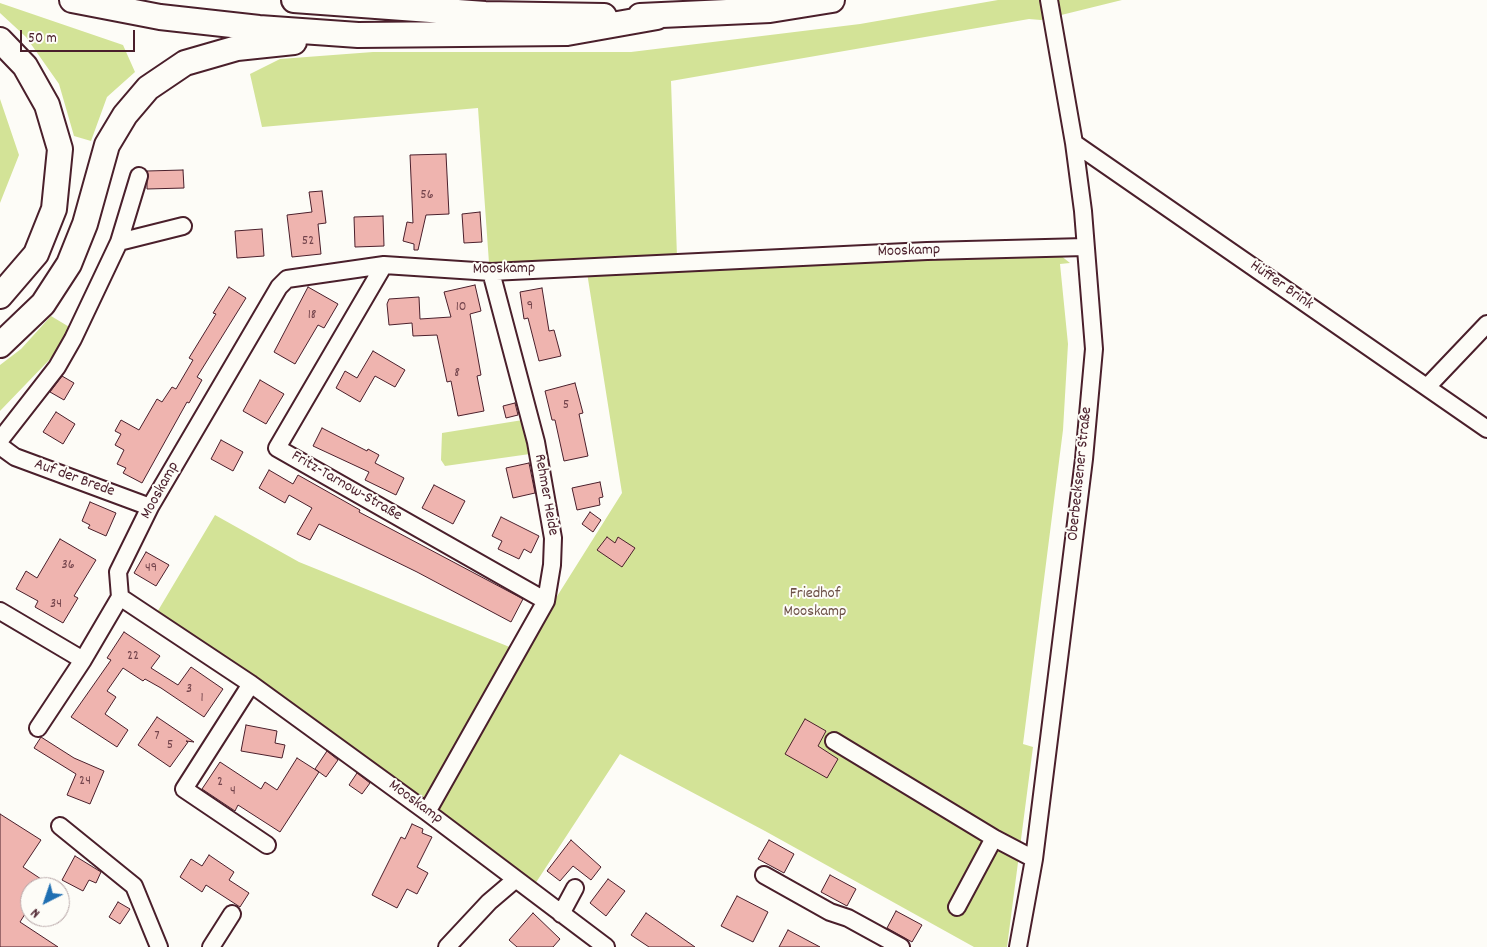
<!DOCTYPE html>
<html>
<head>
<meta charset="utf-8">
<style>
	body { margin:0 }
	#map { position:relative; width:1487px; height:947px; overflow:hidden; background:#fdfcf7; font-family:Dekko,sans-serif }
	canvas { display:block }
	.north { position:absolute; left:20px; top:877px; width:50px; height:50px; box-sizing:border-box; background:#fdfcf7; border:1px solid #b5a4a5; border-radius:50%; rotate:221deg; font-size:14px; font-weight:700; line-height:20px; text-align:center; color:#4a1f2b }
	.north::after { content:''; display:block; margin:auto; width:18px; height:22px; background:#1f6fb2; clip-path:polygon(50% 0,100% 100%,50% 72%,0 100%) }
	.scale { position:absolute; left:20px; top:30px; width:115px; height:22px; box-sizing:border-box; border:2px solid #4a1f2b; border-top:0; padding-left:6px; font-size:15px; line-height:18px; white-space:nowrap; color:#4a1f2b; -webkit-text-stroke:4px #fdfcf7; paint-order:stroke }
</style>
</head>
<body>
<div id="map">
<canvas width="1487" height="947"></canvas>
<div class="north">N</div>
<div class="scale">50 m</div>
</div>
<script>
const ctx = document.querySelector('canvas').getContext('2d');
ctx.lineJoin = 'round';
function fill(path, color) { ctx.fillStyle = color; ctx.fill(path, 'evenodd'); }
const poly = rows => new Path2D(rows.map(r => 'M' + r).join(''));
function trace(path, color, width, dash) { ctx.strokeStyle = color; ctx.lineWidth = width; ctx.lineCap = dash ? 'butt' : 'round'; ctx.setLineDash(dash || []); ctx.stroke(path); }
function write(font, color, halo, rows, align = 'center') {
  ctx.font = font + ' Dekko,sans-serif'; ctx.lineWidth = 4; ctx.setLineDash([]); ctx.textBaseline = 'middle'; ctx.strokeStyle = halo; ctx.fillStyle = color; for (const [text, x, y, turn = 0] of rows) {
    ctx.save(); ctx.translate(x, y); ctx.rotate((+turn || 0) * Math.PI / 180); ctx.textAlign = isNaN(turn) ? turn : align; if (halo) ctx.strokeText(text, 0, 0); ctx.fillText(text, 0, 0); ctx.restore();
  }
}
const green = poly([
	[998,0,1122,0,1041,20,1029,19,671,81,677,257,1060,255,1070,263,1060,264,1068,344,1063,430,1023,744,1033,747,1007,947,974,947,765,831,620,754,535,884,156,614,215,515,299,562,522,652,622,493,585,260,489,263,478,108,262,127,250,74,280,59,373,52,631,52,860,24],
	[0,3,123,45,135,72,107,97,91,141,74,136,59,84,26,37,0,13],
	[0,99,19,155,0,203],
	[51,316,71,328,52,357,0,411,0,365,21,349],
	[529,419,537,453,445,466,441,460,442,433]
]);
const building = poly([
	[446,154,449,214,426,215,418,250,414,250,414,244,403,241,407,222,413,223,410,155,446,154],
	[183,170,184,188,147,189,147,171,183,170],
	[322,191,326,223,318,224,321,254,292,257,287,215,312,212,309,192,322,191],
	[480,212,482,242,464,243,462,214,480,212],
	[383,216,384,246,355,247,354,217,383,216],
	[262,229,264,256,237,258,235,231,262,229],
	[475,285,481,311,470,314,481,375,477,376,484,411,458,416,451,381,447,382,437,335,413,336,412,323,389,325,387,304,389,299,419,297,420,319,451,317,444,292,475,285],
	[229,287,246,298,197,377,202,380,189,403,187,402,142,483,123,473,126,468,117,464,124,450,115,445,121,434,115,431,121,420,139,430,157,399,162,402,172,387,176,389,193,360,189,358,216,314,213,313,229,287],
	[308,287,338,304,324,328,318,325,295,364,274,352,308,287],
	[542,288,549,331,554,330,561,356,539,361,528,318,524,319,520,292,542,288],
	[373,351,405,370,395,387,375,376,360,402,336,388,345,371,357,378,373,351],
	[62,376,74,383,64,400,50,392,62,376],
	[260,380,284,394,266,424,243,411,260,380],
	[575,383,583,413,579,414,588,456,564,461,555,420,552,420,545,391,575,383],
	[515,403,518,415,506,418,503,406,515,403],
	[56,412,75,424,63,444,43,432,56,412],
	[322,428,367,451,368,449,379,455,375,463,404,478,396,495,365,480,369,472,313,446,322,428],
	[221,440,243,452,233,471,211,459,221,440],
	[529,463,535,493,513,498,506,468,529,463],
	[269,470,293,484,298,475,360,510,359,512,523,599,511,622,417,572,319,524,310,540,297,534,312,508,289,495,285,503,259,488,269,470],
	[600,482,603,497,599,498,600,505,577,510,572,488,600,482],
	[434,485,465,501,453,524,422,508,434,485],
	[90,502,116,513,106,536,88,528,90,525,82,521,90,502],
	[590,512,601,520,593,532,582,524,590,512],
	[501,517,539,536,531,553,524,549,519,559,498,549,502,541,492,536,501,517],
	[607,537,615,543,618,537,635,548,622,567,597,550,607,537],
	[60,539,96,560,74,596,78,598,63,623,35,607,38,601,16,589,26,571,37,578,60,539],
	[146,552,169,565,156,586,134,573,146,552],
	[124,632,160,656,151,668,178,685,191,667,223,689,204,717,161,688,145,679,143,681,123,668,107,691,116,697,105,714,128,730,117,747,71,717,111,660,107,658,124,632],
	[157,717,194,742,186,741,188,742,170,767,138,745,157,717],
	[805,719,826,731,818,746,838,759,827,778,785,754,805,719],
	[246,725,277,731,275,743,285,745,282,758,241,751,246,725],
	[41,737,74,758,104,771,90,804,67,795,76,774,34,748,41,737],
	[327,751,338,760,326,777,315,769,327,751],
	[297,758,319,772,280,832,238,805,235,811,202,789,220,762,261,789,265,782,277,790,297,758],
	[357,773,370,783,362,794,349,785,357,773],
	[0,814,41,840,23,867,53,887,30,887,30,906,20,922,58,947,0,947,0,814],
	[412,824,423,829,422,833,432,837,417,867,428,873,417,894,407,889,397,908,372,895,401,837,405,839,412,824],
	[571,840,601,867,591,880,573,866,560,881,547,871,571,840],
	[769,840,794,854,784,873,758,859,769,840],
	[209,855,234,872,229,880,249,893,240,907,206,885,202,892,180,877,191,859,202,866,209,855],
	[75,856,101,872,96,883,89,880,83,891,62,880,75,856],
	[830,875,856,889,847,906,821,892,830,875],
	[608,879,625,891,606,916,590,903,608,879],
	[737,896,768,912,753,942,721,926,737,896],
	[118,902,130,909,120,924,109,917,118,902],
	[896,911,922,925,912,942,887,928,896,911],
	[533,913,560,939,553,947,517,947,509,940,533,913],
	[646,913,695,947,649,947,631,935,646,913],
	[788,930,820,947,779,947,788,930]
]);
const minor = poly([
	[1074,143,1487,429],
	[119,242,139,176],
	[384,265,277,448,546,601],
	[1427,387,1487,324],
	[0,440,57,367,73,339,119,242,183,226],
	[0,446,15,457,150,507],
	[0,611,83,660],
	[251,684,184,789,267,845],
	[38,728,83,660,120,597],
	[834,741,994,838,1034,859],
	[427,812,546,601,552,565,553,538,536,442,491,272],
	[60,826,134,886,159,947],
	[764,875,830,912,848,918,901,947],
	[957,907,994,838],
	[561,914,575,888],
	[211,947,232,914],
	[447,947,489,902,516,879],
	[606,947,427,812,251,684,120,597,118,572,150,507,279,287,287,279,384,265,491,272,927,251,1085,247],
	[1018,947,1034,859,1084,459,1094,349,1083,211,1074,143,1049,0]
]);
const highway = poly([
	[72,0,160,17,259,28,358,35,567,33,657,17],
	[294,0,485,14,604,16],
	[640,16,770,10,832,0],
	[0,40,25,66,47,105,60,149,54,209,36,254,0,296],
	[0,345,43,304,69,264,85,224,107,145,125,115,148,88,185,63,237,48,294,42]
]);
const numberNames = [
	["56",427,196],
	["52",308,242],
	["9",530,307],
	["10",461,308],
	["18",312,316],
	["8",457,374],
	["5",566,406],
	["36",68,566],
	["49",151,569],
	["34",56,605],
	["22",133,657],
	["3",189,690],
	["1",202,699],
	["7",157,737],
	["5",170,746],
	["24",85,782],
	["2",220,783],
	["4",233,792]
];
const streetNames = [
	["Mooskamp",909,252,-2],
	["Mooskamp",504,270,-1],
	["Hüffer Brink",1281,286,35],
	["Oberbecksener Straße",1081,474,-84],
	["Auf der Brede",74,479,20],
	["Fritz-Tarnow-Straße",346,487,30],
	["Mooskamp",161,491,-61],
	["Rehmer Heide",545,495,80],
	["Mooskamp",415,803,36]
];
const parkNames = [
	["Friedhof",815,595],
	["Mooskamp",815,613]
];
fill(green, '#d3e397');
fill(building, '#efb4af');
trace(building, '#4a1f2b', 1);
trace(minor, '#4a1f2b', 20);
trace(highway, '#4a1f2b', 28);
trace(minor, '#fdfcf7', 16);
trace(highway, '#fdfcf7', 24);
write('14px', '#73444c', null, numberNames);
write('16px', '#4a1f2b', '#fdfcf7', streetNames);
write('16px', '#6c5046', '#fdfcf7', parkNames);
</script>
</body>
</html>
